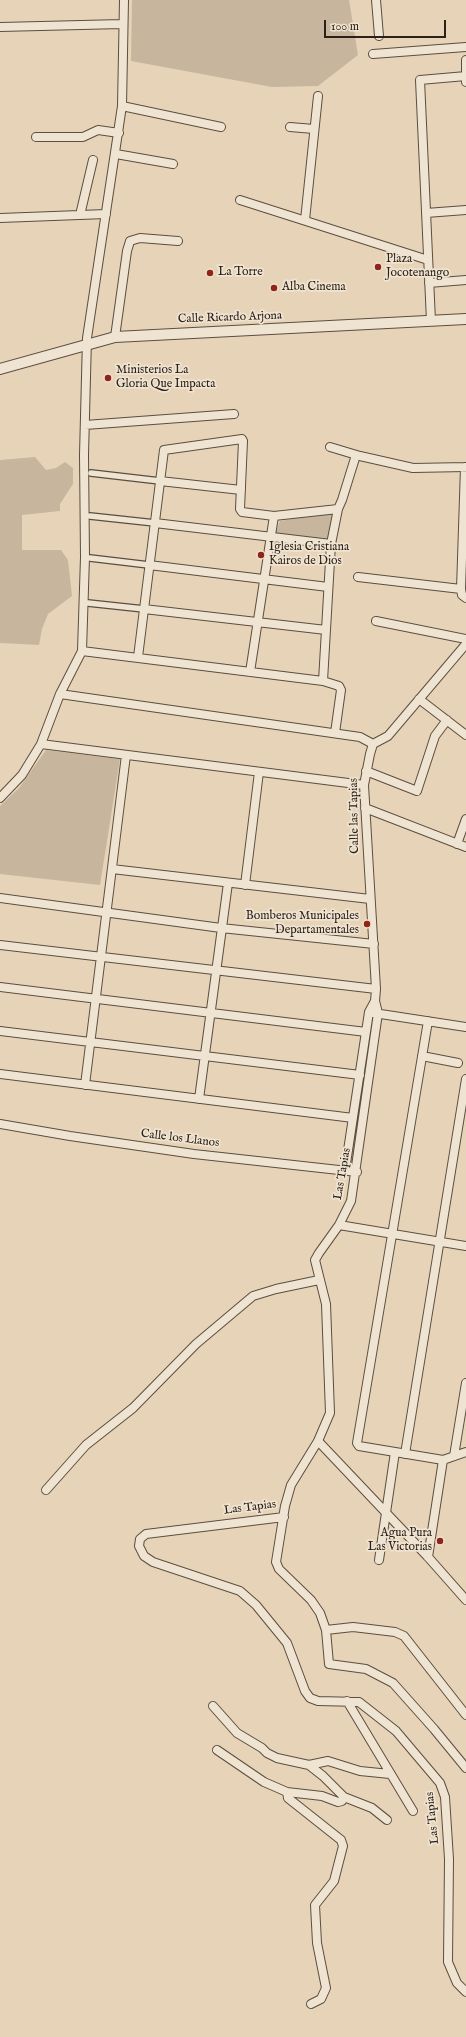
<!DOCTYPE html>
<html>
<head>
<meta charset="utf-8">
<style>
	body { margin:0 }
	#map { position:relative; width:466px; height:2037px; overflow:hidden; background:#e7d4b8; font-family:"IM FELL English",serif }
	canvas { display:block }
	.scale { position:absolute; left:324px; top:20px; width:122px; height:18px; box-sizing:border-box; border:2px solid #2c2118; border-top:0; padding-left:5px; font-size:12px; line-height:14px; white-space:nowrap; color:#2c2118; -webkit-text-stroke:3px #efe3d1; paint-order:stroke }
</style>
</head>
<body>
<div id="map">
<canvas width="466" height="2037"></canvas>
<div class="scale">100 m</div>
</div>
<script>
const ctx = document.querySelector('canvas').getContext('2d');
ctx.lineJoin = 'round';
function fill(path, color) { ctx.fillStyle = color; ctx.fill(path, 'evenodd'); }
const poly = rows => new Path2D(rows.map(r => 'M' + r).join(''));
function trace(path, color, width, dash) { ctx.strokeStyle = color; ctx.lineWidth = width; ctx.lineCap = dash ? 'butt' : 'round'; ctx.setLineDash(dash || []); ctx.stroke(path); }
function write(font, color, halo, rows, align = 'center') {
  ctx.font = font + ' "IM FELL English",serif'; ctx.lineWidth = 3.5; ctx.setLineDash([]); ctx.textBaseline = 'middle'; ctx.strokeStyle = halo; ctx.fillStyle = color; for (const [text, x, y, turn = 0] of rows) {
    ctx.save(); ctx.translate(x, y); ctx.rotate((+turn || 0) * Math.PI / 180); ctx.textAlign = isNaN(turn) ? turn : align; if (halo) ctx.strokeText(text, 0, 0); ctx.fillText(text, 0, 0); ctx.restore();
  }
}
const green = poly([
	[132,0,349,0,358,55,318,86,272,87,131,61],
	[35,457,46,470,56,468,65,462,73,468,73,484,60,504,60,511,22,515,22,550,61,550,68,560,72,596,48,614,42,629,39,645,0,643,0,460],
	[333,512,328,541,274,536,280,521],
	[46,750,120,759,100,885,0,874,0,806,19,788]
]);
const pedestrian = poly([
	[91,473,160,481],
	[90,516,155,523],
	[90,558,149,565],
	[88,603,144,609]
]);
const minor = poly([
	[376,0,379,36],
	[0,27,122,24],
	[373,54,466,47],
	[466,60,466,82],
	[122,106,221,127],
	[290,127,314,129],
	[36,137,83,137,98,130,119,133],
	[116,154,173,164],
	[240,200,428,260],
	[426,213,466,210],
	[80,215,93,160],
	[0,218,106,214],
	[305,220,318,96],
	[429,283,466,280],
	[431,321,420,80,466,76],
	[115,337,127,251,130,241,140,238,178,241],
	[85,425,234,414],
	[330,447,360,456,413,468,466,467],
	[465,467,461,589,462,595,466,598],
	[160,481,241,490],
	[155,523,331,544],
	[149,565,328,587],
	[358,577,461,589],
	[144,609,326,630],
	[376,621,466,639],
	[82,651,323,681,339,686,341,690,335,733],
	[138,657,164,450,242,439,243,441,240,509,242,512,274,516,338,509],
	[250,672,274,516],
	[323,681,331,544,338,509,342,500,356,455],
	[60,694,360,737,373,744],
	[419,699,466,735],
	[41,744,364,785],
	[366,771,417,791,435,736,447,720],
	[0,798,22,775,41,744,60,694,82,651,85,557,84,455,87,338,122,106,124,0],
	[365,808,466,847],
	[457,844,466,819],
	[112,869,370,899],
	[245,885,259,772],
	[0,898,221,928,374,944],
	[0,945,376,989],
	[0,987,366,1032],
	[375,1001,378,1013,351,1201,339,1225,319,1253,315,1260,326,1304,330,1413,318,1441,291,1485,285,1506,276,1562,279,1569,311,1600,320,1613,326,1630,329,1664,366,1669,393,1683,434,1729,466,1768],
	[374,1013,466,1027],
	[428,1021,357,1443,359,1446,443,1460,466,1452],
	[0,1031,360,1075],
	[422,1056,458,1063],
	[0,1074,353,1118],
	[85,1085,126,755],
	[199,1099,228,883],
	[0,1124,70,1136,194,1154,357,1172],
	[345,1170,369,1012,375,1001,376,989,364,785,370,754,373,744,388,736,466,644],
	[339,1225,466,1246],
	[318,1441,428,1557,466,1600],
	[405,1454,466,1079],
	[454,1456,466,1383],
	[46,1490,86,1445,133,1408,196,1344,253,1296,276,1289,319,1280],
	[284,1517,146,1534,140,1539,139,1546,144,1556,153,1562,240,1591,256,1605,287,1643,305,1691,310,1698,318,1701,359,1702,396,1731,440,1783,445,1797,449,1859,448,1962,457,1983,466,1992],
	[428,1557,443,1460],
	[379,1560,395,1452],
	[326,1630,353,1627,395,1632,404,1636,466,1715],
	[347,1701,413,1811],
	[213,1706,237,1733,262,1748,267,1753,277,1758,309,1765,323,1776,344,1797,372,1808,387,1820],
	[217,1750,264,1782,287,1792,322,1796,338,1802,342,1801,344,1797],
	[309,1765,328,1761,360,1771,390,1774],
	[287,1792,288,1798,341,1840,343,1846,334,1881,315,1905,317,1943,326,1988,321,1999,311,2004]
]);
const tertiary = poly([
	[0,369,115,337,466,319]
]);
const markers = [
	[378,267,4,"#8f2418"],
	[210,273,4,"#8f2418"],
	[274,288,4,"#8f2418"],
	[108,378,4,"#8f2418"],
	[261,555,4,"#8f2418"],
	[367,924,4,"#8f2418"],
	[440,1541,4,"#8f2418"]
];
const poiNames = [
	["Plaza",386,260],
	["Jocotenango",386,274],
	["La Torre",218,273],
	["Alba Cinema",282,288],
	["Ministerios La",116,371],
	["Gloria Que Impacta",116,385],
	["Iglesia Cristiana",269,548],
	["Kairos de Dios",269,562],
	["Bomberos Municipales",359,917,"right"],
	["Departamentales",359,931,"right"],
	["Agua Pura",432,1534,"right"],
	["Las Victorias",432,1548,"right"]
];
const streetNames = [
	["Calle Ricardo Arjona",230,318,-2],
	["Calle las Tapias",355,816,-91],
	["Calle los Llanos",180,1139,7],
	["Las Tapias",343,1174,-80],
	["Las Tapias",250,1508,-7],
	["Las Tapias",433,1818,-96]
];
fill(green, '#c7b69d');
trace(pedestrian, '#5b4e40', 8);
trace(minor, '#5b4e40', 10);
trace(tertiary, '#5b4e40', 12);
trace(pedestrian, '#efe3d1', 5.5);
trace(minor, '#efe3d1', 8);
trace(tertiary, '#efe3d1', 10);
for (const [x, y, r, color] of markers) { const dot = new Path2D(); dot.arc(x, y, r, 0, 2 * Math.PI); ctx.fillStyle = color; ctx.fill(dot); trace(dot, '#efe3d1', 1.5); }
write('12px', '#2c2118', '#efe3d1', poiNames, 'left');
write('12px', '#2c2118', '#efe3d1', streetNames);
</script>
</body>
</html>
